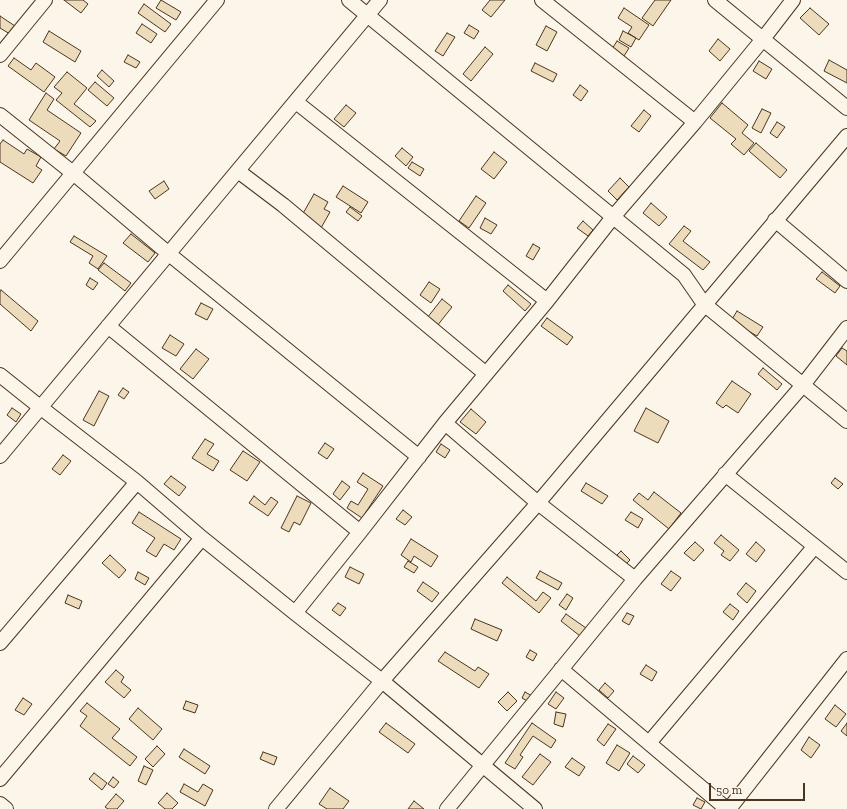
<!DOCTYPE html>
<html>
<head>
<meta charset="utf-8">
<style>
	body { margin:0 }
	#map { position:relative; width:847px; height:809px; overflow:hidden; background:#fbf6e9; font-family:"Zilla Slab",serif }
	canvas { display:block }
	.scale { position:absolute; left:709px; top:783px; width:96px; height:18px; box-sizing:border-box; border:2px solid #4a3520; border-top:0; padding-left:5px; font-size:12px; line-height:14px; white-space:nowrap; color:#4a3520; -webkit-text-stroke:3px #fbf6e9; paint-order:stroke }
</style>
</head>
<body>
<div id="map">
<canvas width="847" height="809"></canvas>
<div class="scale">50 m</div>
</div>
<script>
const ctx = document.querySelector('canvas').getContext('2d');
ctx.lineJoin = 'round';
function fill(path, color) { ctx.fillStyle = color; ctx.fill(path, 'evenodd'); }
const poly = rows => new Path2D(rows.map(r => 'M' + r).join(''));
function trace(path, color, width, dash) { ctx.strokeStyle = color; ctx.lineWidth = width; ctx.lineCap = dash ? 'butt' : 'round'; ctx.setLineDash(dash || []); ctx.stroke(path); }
const building = poly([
	[64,0,83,0,88,4,81,13,64,0],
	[161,0,181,12,176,20,156,8,161,0],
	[490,0,505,0,491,17,482,10,490,0],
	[655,0,671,0,653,26,642,18,655,0],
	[144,4,171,24,165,32,138,13,144,4],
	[624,8,649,25,639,40,628,33,632,27,618,18,624,8],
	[810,8,829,24,819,35,800,18,810,8],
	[0,16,15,26,10,34,0,28,0,16],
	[142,24,157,34,151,43,136,33,142,24],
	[469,25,479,31,474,39,464,33,469,25],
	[546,26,557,32,547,51,536,45,546,26],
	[49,31,81,51,75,62,43,42,49,31],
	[623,31,636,38,631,47,619,40,623,31],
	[447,33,455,37,443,56,435,51,447,33],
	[718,39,730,49,720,61,709,51,718,39],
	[617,41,629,48,624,56,612,49,617,41],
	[485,47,493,54,471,81,463,74,485,47],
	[128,55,140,62,136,68,124,62,128,55],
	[14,58,31,70,36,63,55,77,44,92,8,66,14,58],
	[829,60,847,70,847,83,824,71,829,60],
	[759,61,772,69,766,79,753,71,759,61],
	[535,63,557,74,553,82,531,71,535,63],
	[102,70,114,81,109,87,97,76,102,70],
	[67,72,87,88,74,104,96,121,90,127,56,100,62,93,54,87,67,72],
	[95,82,114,98,107,106,88,90,95,82],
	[580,85,588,91,581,101,573,95,580,85],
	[46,93,54,99,47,110,81,133,66,156,54,149,60,141,29,120,46,93],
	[722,103,748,125,742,133,754,143,744,155,731,144,736,139,710,118,722,103],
	[346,105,356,113,344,127,334,119,346,105],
	[762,109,771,113,761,133,752,128,762,109],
	[644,110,651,116,639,132,631,126,644,110],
	[777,122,785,127,777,138,770,133,777,122],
	[3,140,24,154,27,149,41,157,36,166,42,170,33,183,0,162,0,144,3,140],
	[756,143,787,170,780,178,749,151,756,143],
	[402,148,413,157,406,166,395,156,402,148],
	[494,152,507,162,494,179,481,169,494,152],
	[412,162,424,169,420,176,408,168,412,162],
	[620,178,629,187,617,200,608,191,620,178],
	[164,181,169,189,155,199,149,191,164,181],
	[343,186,368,202,361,213,336,197,343,186],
	[314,194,328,202,324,209,330,212,321,228,301,217,314,194],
	[476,196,486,203,469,228,459,221,476,196],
	[651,203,667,217,659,226,643,213,651,203],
	[350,207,362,216,358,221,346,212,350,207],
	[485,218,497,225,491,234,480,228,485,218],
	[583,221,593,230,588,236,577,228,583,221],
	[684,226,691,231,683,241,710,262,703,270,669,244,684,226],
	[131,234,155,253,148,262,123,243,131,234],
	[74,236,107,256,98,269,89,263,93,256,70,242,74,236],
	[533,244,540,248,533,260,526,256,533,244],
	[104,263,131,283,125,291,98,270,104,263],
	[822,272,840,286,835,293,816,279,822,272],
	[90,278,98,283,93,290,86,285,90,278],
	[429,282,440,289,431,303,420,295,429,282],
	[508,285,531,304,525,311,503,291,508,285],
	[1,290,38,321,31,331,0,304,0,292,1,290],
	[442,299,452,307,437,326,427,318,442,299],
	[201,303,213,309,207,320,195,314,201,303],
	[737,311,763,327,757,336,731,321,737,311],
	[547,318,573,337,567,345,541,326,547,318],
	[170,335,184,344,176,356,162,348,170,335],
	[842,348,847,351,847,365,836,356,842,348],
	[196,349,209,359,193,379,180,369,196,349],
	[763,368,782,384,777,390,758,374,763,368],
	[732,381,751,394,738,413,726,405,723,408,716,403,732,381],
	[123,388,129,392,124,399,118,395,123,388],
	[99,391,109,396,94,426,83,420,99,391],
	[12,408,21,414,16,422,7,415,12,408],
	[646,408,669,421,658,443,634,431,646,408],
	[471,409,486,422,476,434,460,422,471,409],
	[205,439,214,444,207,454,219,461,213,471,192,458,205,439],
	[325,443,334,449,327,459,318,453,325,443],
	[441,444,450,450,445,458,436,452,441,444],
	[243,451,260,462,247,481,230,470,243,451],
	[63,455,71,461,60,475,52,469,63,455],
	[363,473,383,486,362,518,347,508,351,501,358,505,368,489,357,482,363,473],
	[171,476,186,487,179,496,164,484,171,476],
	[835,478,843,484,838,489,831,483,835,478],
	[342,481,350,487,340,500,333,494,342,481],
	[586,483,608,496,602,504,581,491,586,483],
	[654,492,681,513,669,529,633,500,639,493,648,500,654,492],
	[254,496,265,505,271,497,278,502,268,516,249,503,254,496],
	[297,496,311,503,300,525,294,522,289,532,281,528,297,496],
	[403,510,412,517,405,525,396,519,403,510],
	[139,512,181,539,174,550,164,544,156,557,146,551,155,538,132,523,139,512],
	[631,512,643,519,638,528,625,520,631,512],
	[721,535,739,550,730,561,721,555,724,551,714,543,721,535],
	[411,539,438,556,431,567,414,556,411,562,401,555,411,539],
	[695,542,704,550,694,561,684,553,695,542],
	[756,542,765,550,756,562,746,554,756,542],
	[621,551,630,560,626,564,617,555,621,551],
	[110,555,126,570,119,578,102,563,110,555],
	[408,561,418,567,414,573,404,567,408,561],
	[350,567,364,574,359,584,345,577,350,567],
	[540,571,562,583,558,590,536,578,540,571],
	[671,571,681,578,671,591,661,584,671,571],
	[138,572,149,578,145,585,135,579,138,572],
	[507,577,536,601,543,592,551,598,539,613,502,583,507,577],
	[423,582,439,593,432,602,417,591,423,582],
	[746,583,756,591,747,603,737,594,746,583],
	[567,594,573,598,566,610,559,605,567,594],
	[68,595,82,601,79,609,65,603,68,595],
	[338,603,346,608,340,616,332,610,338,603],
	[730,604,739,611,733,620,723,612,730,604],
	[627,613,634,616,629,625,622,621,627,613],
	[566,614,586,628,580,636,561,621,566,614],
	[475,619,502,630,497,641,471,629,475,619],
	[530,650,537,654,533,661,526,657,530,650],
	[445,652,475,671,478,667,489,674,479,688,438,661,445,652],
	[646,665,657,672,652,681,640,674,646,665],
	[116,670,124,677,121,682,131,690,124,698,105,682,116,670],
	[605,683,614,691,608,698,599,690,605,683],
	[508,692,517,701,507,711,498,702,508,692],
	[525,692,532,696,529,702,522,698,525,692],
	[556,692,564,698,556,709,548,704,556,692],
	[23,698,32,704,24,715,15,710,23,698],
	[186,701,198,705,195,713,183,709,186,701],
	[87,703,120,729,112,738,137,757,130,766,80,726,87,716,80,711,87,703],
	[835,705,846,714,836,727,825,719,835,705],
	[138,708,162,729,153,740,129,719,138,708],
	[556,712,566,714,563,727,554,724,556,712],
	[386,723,415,744,408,753,379,732,386,723],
	[532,723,556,740,551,748,533,736,520,755,523,757,515,769,505,763,532,723],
	[847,723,847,736,841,731,847,723],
	[608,724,616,729,604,746,597,740,608,724],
	[809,737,820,745,811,758,801,750,809,737],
	[617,745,630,753,619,771,606,763,617,745],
	[157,746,165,754,153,767,145,759,157,746],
	[184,749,210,766,205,774,179,757,184,749],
	[263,752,277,757,274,765,260,759,263,752],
	[540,754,551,762,533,785,522,777,540,754],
	[633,756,645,765,638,773,627,764,633,756],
	[572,758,585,767,579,776,565,767,572,758],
	[144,766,153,770,146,785,138,781,144,766],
	[94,773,107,783,102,790,89,779,94,773],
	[113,777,119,782,114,788,108,784,113,777],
	[184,784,198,792,203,784,213,790,205,806,180,792,184,784],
	[330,788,349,801,343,809,327,809,319,804,330,788],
	[167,793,178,803,172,809,165,809,158,803,167,793],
	[116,794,124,801,117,809,108,809,105,807,116,794],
	[697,798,705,802,701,809,693,805,697,798],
	[414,801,424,809,408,809,414,801]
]);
const minor = poly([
	[349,0,684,275,704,304,847,421],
	[542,0,695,122],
	[715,0,847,108],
	[0,55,45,0],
	[296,102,547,301],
	[0,115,73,173,169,254,419,457],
	[238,171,283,205,486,374],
	[775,220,847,281],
	[0,261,217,0],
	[108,326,360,532],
	[0,375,40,407,137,482,202,538,295,613,382,681,535,809],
	[445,423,538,503,635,579],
	[0,456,380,0],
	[725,474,847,572],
	[295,613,360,532,445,423,547,301,613,217,695,122,763,39,793,0],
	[0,643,137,482],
	[561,669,727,809],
	[649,743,815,546],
	[0,779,202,538],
	[0,804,6,809],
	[276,809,382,681,538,503,847,136],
	[447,809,635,579,803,385,847,328],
	[729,809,847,659]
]);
fill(building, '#ecdcbc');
trace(building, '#4a3520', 1);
trace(minor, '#4a3520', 16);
trace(minor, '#fbf6e9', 14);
</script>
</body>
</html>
